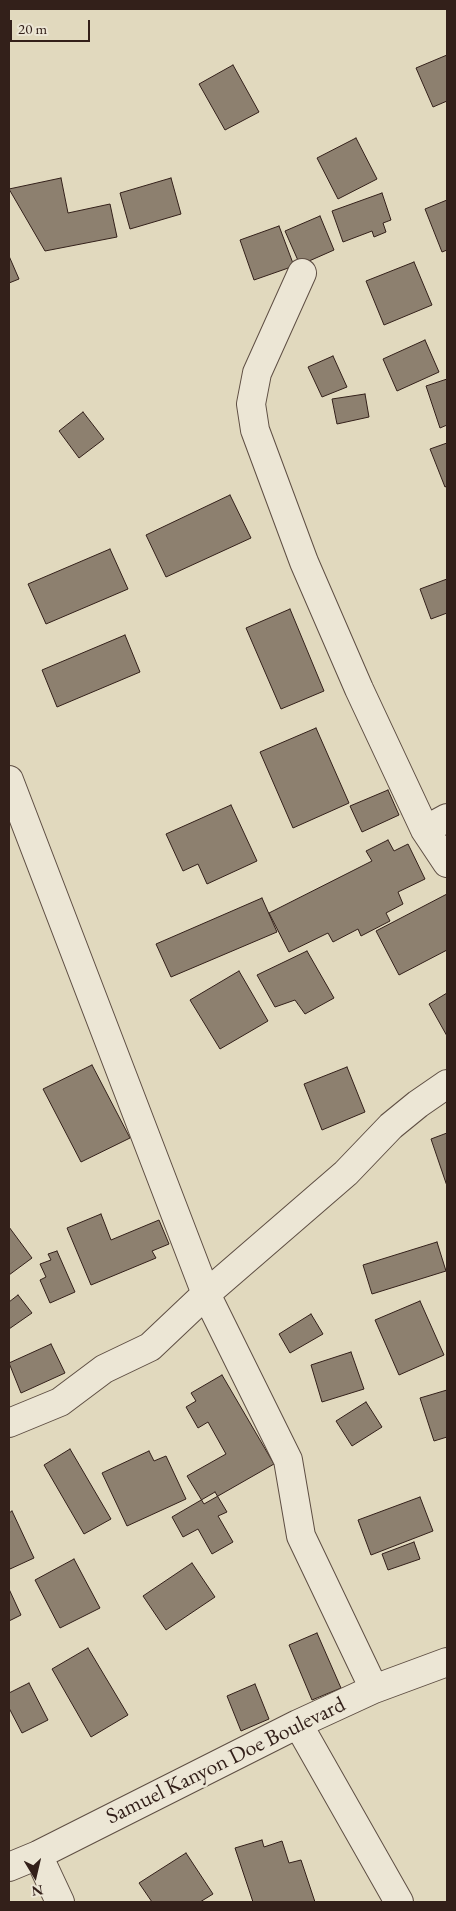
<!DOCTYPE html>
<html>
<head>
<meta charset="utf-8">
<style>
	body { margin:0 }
	#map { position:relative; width:456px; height:1911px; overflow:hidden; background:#e1d9be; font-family:"EB Garamond",serif }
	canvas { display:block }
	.frame { position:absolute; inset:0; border:10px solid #33201a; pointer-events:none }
	.north { position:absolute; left:10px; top:1851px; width:50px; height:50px; -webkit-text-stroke:4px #ece6d5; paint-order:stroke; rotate:171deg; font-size:14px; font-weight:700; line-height:20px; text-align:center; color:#33201a }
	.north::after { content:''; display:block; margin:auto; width:18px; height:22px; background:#33201a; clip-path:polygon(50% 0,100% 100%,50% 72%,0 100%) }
	.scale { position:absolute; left:10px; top:20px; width:80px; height:22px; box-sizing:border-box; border:2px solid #33201a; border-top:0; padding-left:6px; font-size:15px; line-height:18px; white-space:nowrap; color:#33201a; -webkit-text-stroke:4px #ece6d5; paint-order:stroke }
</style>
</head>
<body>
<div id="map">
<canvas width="456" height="1911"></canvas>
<div class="frame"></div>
<div class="north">N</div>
<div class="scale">20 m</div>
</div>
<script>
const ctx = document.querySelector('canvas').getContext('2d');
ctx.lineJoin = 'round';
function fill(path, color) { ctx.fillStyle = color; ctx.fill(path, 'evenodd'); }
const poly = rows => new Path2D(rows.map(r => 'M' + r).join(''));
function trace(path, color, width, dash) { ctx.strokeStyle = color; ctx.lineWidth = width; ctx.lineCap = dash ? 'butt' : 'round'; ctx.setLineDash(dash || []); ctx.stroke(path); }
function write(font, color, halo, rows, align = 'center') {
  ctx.font = font + ' "EB Garamond",serif'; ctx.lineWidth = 5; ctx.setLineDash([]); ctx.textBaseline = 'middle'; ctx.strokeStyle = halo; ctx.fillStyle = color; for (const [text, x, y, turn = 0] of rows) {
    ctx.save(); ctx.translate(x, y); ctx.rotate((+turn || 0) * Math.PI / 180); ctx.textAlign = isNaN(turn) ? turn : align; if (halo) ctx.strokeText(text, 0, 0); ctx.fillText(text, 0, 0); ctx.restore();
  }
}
const building = poly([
	[447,55,447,101,433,107,416,68,447,55],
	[233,65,259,112,225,130,199,84,233,65],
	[356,138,377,179,338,199,317,158,356,138],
	[61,178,68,213,110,204,117,237,45,251,9,189,61,178],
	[171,178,181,214,130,229,120,193,171,178],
	[382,193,391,220,383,223,386,232,374,237,372,231,343,242,332,211,382,193],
	[447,200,447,250,442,252,425,209,447,200],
	[320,216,334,250,300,265,285,231,320,216],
	[279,226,294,266,254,280,240,240,279,226],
	[9,256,19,279,9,283,9,256],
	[414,262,432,305,384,325,366,281,414,262],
	[425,340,439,372,397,391,383,359,425,340],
	[333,356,347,387,322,397,308,367,333,356],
	[447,379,447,425,440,428,426,386,447,379],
	[365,394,369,417,337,424,332,399,365,394],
	[83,412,104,439,79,458,59,431,83,412],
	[447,443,447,486,445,487,430,449,447,443],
	[230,495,251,538,166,577,146,535,230,495],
	[110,549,128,589,46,624,28,584,110,549],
	[447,579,447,613,431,619,420,589,447,579],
	[290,609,324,691,281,709,246,628,290,609],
	[125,635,140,672,57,707,42,670,125,635],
	[316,728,349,803,293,828,260,752,316,728],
	[388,790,399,815,362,832,350,806,388,790],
	[231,805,257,861,207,884,198,864,183,871,166,834,231,805],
	[388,840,394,851,408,844,425,879,398,892,403,904,386,913,390,921,361,936,358,929,333,942,328,933,289,952,269,913,372,861,366,851,388,840],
	[447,894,447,950,399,975,376,931,447,894],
	[262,898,277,932,171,977,156,944,262,898],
	[307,951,334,998,305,1014,295,1000,275,1007,257,975,307,951],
	[239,971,268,1021,220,1049,190,1000,239,971],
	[447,993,447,1036,429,1004,447,993],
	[92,1065,130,1138,81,1162,43,1089,92,1065],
	[347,1067,365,1112,322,1130,304,1084,347,1067],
	[447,1133,447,1186,431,1139,447,1133],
	[101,1214,111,1240,159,1220,169,1244,152,1251,156,1258,91,1285,67,1228,101,1214],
	[9,1227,32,1258,9,1275,9,1227],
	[437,1242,446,1271,372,1294,363,1265,437,1242],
	[57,1251,75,1292,50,1303,40,1280,46,1277,40,1264,51,1260,48,1254,57,1251],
	[18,1295,32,1313,9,1329,9,1302,18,1295],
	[420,1301,444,1355,399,1375,375,1320,420,1301],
	[311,1314,323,1334,290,1353,279,1334,311,1314],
	[51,1344,65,1373,21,1393,9,1363,51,1344],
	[351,1352,364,1389,322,1402,311,1365,351,1352],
	[222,1375,274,1464,204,1504,187,1476,226,1454,208,1422,198,1428,186,1407,196,1401,191,1393,222,1375],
	[447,1390,447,1437,434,1441,420,1398,447,1390],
	[366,1402,382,1427,352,1446,336,1421,366,1402],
	[70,1449,111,1519,84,1534,44,1465,70,1449],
	[149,1451,154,1461,166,1456,186,1499,127,1526,102,1473,149,1451],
	[215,1492,227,1512,218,1516,233,1542,212,1554,198,1529,183,1537,172,1517,215,1492],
	[420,1497,433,1531,371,1555,358,1520,420,1497],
	[12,1511,34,1558,10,1569,9,1566,9,1513,12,1511],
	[414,1542,420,1559,388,1570,382,1554,414,1542],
	[74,1559,100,1608,60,1628,35,1580,74,1559],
	[192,1563,215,1597,166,1630,143,1596,192,1563],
	[9,1589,21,1615,9,1621,9,1589],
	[317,1633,341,1688,312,1700,289,1645,317,1633],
	[88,1648,128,1715,91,1737,52,1669,88,1648],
	[29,1683,48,1720,22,1733,9,1708,9,1693,29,1683],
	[255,1684,269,1719,241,1731,227,1696,255,1684],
	[262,1840,264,1847,282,1841,289,1863,301,1860,315,1902,253,1902,235,1848,262,1840],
	[186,1853,213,1894,200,1902,152,1902,139,1883,186,1853]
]);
const minor = poly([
	[302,273,257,373,251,404,255,430,304,562,359,689,425,830],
	[9,780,206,1294,288,1460,301,1536,374,1689],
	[447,818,425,830,447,863],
	[9,1423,60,1402,104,1369,150,1347,206,1294,346,1173,391,1126,418,1104,447,1084],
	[298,1724,399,1902],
	[38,1855,60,1902],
	[9,1867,38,1855,298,1724,374,1689,447,1662]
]);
const streetNames = [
	["Samuel Kanyon Doe Boulevard",226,1761,-26]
];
fill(building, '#8d806f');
trace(building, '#33201a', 1);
trace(minor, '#5e4e43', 30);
trace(minor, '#ece6d5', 28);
write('22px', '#33201a', '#ece6d5', streetNames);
</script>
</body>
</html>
